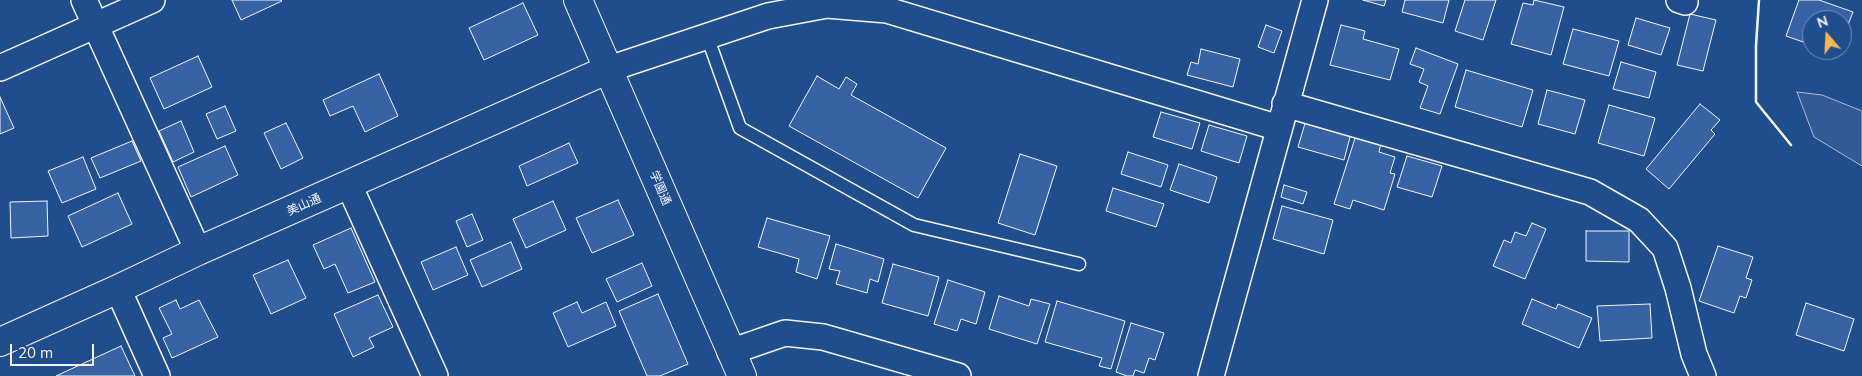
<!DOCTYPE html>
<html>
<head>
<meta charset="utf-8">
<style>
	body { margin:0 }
	#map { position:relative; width:1862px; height:376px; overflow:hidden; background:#1f4e8c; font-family:Mulish,sans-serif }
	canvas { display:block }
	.north { position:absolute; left:1802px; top:10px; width:50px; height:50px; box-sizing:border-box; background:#1f4e8c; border:1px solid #7391ba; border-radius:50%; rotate:341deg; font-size:14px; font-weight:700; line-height:20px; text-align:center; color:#f2f6ff }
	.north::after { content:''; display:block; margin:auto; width:18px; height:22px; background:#ffb74d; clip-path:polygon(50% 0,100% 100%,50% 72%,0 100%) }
	.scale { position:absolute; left:10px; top:344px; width:84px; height:22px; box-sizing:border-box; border:2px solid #f2f6ff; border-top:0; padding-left:6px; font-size:15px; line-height:18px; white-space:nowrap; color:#f2f6ff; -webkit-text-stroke:4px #1f4e8c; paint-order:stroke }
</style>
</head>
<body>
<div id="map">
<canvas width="1862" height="376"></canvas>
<div class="north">N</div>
<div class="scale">20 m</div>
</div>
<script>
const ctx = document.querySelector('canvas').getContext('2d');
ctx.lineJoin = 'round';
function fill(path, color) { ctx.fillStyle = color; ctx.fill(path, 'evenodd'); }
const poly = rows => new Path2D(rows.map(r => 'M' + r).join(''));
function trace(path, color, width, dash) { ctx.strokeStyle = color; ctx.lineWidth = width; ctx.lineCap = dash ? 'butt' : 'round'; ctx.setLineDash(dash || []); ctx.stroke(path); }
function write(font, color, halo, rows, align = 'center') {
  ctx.font = font + ' Mulish,"Noto Sans JP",sans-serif'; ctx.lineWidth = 4; ctx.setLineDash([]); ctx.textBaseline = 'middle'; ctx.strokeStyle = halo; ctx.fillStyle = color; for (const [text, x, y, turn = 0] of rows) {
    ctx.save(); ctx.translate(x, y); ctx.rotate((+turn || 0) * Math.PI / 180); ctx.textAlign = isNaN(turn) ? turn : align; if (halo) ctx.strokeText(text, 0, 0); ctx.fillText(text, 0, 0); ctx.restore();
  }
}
const built = poly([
	[1797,92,1822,95,1862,111,1862,166,1814,137,1797,92]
]);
const building = poly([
	[232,0,281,0,282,1,241,20,232,0],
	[1363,0,1386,0,1384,6,1363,0],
	[1405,0,1449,0,1443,23,1402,12,1405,0],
	[1465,0,1496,0,1483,40,1455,31,1465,0],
	[1534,0,1564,7,1551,55,1511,44,1523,3,1533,5,1534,0],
	[1799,0,1819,0,1853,12,1842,40,1842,20,1812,20,1812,45,1786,36,1799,0],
	[523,3,538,35,484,60,469,28,523,3],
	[1690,14,1716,20,1703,71,1677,65,1690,14],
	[1636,18,1670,28,1661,55,1628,45,1636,18],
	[1266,25,1282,31,1274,53,1258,47,1266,25],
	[1341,25,1365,31,1363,39,1399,49,1390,80,1330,65,1341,25],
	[1573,29,1619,41,1609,76,1563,64,1573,29],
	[1416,48,1458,64,1440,114,1420,108,1428,86,1419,82,1424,69,1410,64,1416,48],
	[1201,49,1240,59,1233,87,1187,75,1191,62,1198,64,1201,49],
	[198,56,212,87,164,109,150,78,198,56],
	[1621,62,1656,72,1649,98,1613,89,1621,62],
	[1466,70,1533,90,1522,127,1455,107,1466,70],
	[379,74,398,116,365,132,353,106,330,116,323,100,379,74],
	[817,76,839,89,846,77,857,84,851,95,946,148,918,198,789,126,817,76],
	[1547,90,1585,100,1575,134,1538,124,1547,90],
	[0,97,14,128,0,134,0,97],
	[1700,104,1720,120,1711,130,1715,134,1669,189,1646,169,1700,104],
	[1609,105,1655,118,1644,156,1598,143,1609,105],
	[225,106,236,131,217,139,206,114,225,106],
	[1161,112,1200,123,1192,149,1153,137,1161,112],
	[1306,120,1351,133,1344,160,1298,147,1306,120],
	[181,121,194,152,173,162,159,131,181,121],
	[286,123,303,158,281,169,264,133,286,123],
	[1209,125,1247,136,1239,163,1201,151,1209,125],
	[1357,132,1382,139,1379,152,1395,157,1390,173,1395,174,1384,210,1353,200,1350,209,1334,204,1357,132],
	[132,141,141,161,100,178,91,158,132,141],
	[569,143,578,163,527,186,519,166,569,143],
	[225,146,238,175,191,197,178,167,225,146],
	[1128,152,1168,165,1161,187,1121,174,1128,152],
	[1020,154,1057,166,1035,235,998,223,1020,154],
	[1407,156,1442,166,1432,197,1397,187,1407,156],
	[83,157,96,189,62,203,48,171,83,157],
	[1179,164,1217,177,1209,203,1170,190,1179,164],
	[1284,185,1307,192,1303,204,1281,197,1284,185],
	[1113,188,1164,204,1156,227,1106,211,1113,188],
	[118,193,132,224,82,247,68,216,118,193],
	[618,200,634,235,592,253,576,218,618,200],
	[47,201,48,236,11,238,10,202,47,201],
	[553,201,566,230,526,248,513,219,553,201],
	[1282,206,1333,220,1324,254,1273,239,1282,206],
	[472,214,483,240,467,247,456,221,472,214],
	[767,218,830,236,817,279,796,272,799,259,758,247,767,218],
	[1532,223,1546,229,1525,279,1493,266,1504,240,1511,243,1515,232,1526,236,1532,223],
	[351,228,375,282,348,293,335,264,324,269,313,245,351,228],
	[1586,231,1629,231,1629,262,1586,261,1586,231],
	[511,242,522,269,482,287,470,260,511,242],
	[836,244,884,259,878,282,870,279,867,293,836,284,840,271,829,269,836,244],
	[1718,246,1753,257,1746,278,1752,280,1746,298,1740,296,1734,313,1699,301,1718,246],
	[456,247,468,275,433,290,421,262,456,247],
	[288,260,306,298,271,314,253,275,288,260],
	[642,263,652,286,617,302,606,279,642,263],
	[893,264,939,277,928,316,882,303,893,264],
	[948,280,985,292,976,324,961,319,957,331,934,324,948,280],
	[658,294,688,364,660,376,647,376,619,311,658,294],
	[378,295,393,327,369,338,374,347,353,357,334,314,378,295],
	[999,296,1029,306,1031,299,1050,304,1037,344,989,329,999,296],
	[1532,299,1556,309,1558,304,1592,318,1579,348,1522,324,1532,299],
	[176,300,180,309,199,300,218,337,172,358,163,338,172,334,159,308,176,300],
	[1057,301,1125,321,1111,369,1099,366,1102,358,1045,342,1057,301],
	[577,302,582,313,606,302,616,326,568,347,553,313,577,302],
	[1806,303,1854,319,1844,351,1796,335,1806,303],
	[1650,304,1652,338,1600,341,1597,306,1650,304],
	[1131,323,1164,333,1155,360,1149,358,1144,373,1135,370,1133,376,1127,376,1116,372,1131,323],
	[121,346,135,376,56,376,121,346]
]);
const service = poly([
	[707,36,740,128,914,225,1079,264]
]);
const minor = poly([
	[84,0,198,251],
	[1679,0,1685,2],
	[0,68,152,0],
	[609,69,768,16,827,5,887,10,1279,128],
	[1285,104,1590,192,1639,220,1665,248,1678,288,1694,354,1703,376],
	[349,185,435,376],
	[118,289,157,376],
	[730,352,785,333,823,337,958,376],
	[1211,376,1315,0]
]);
const tertiary = poly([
	[578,0,742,376],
	[0,342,118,289,198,251,609,69]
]);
const wall = poly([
	[1759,0,1756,46,1756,102,1791,145]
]);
const streetNames = [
	["学園通",660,188,67],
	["美山通",304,205,-24]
];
fill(built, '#305b95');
trace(built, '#a8bbd7', 1);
fill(building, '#3563a3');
trace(building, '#f2f6ff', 1);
trace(service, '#f2f6ff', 15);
trace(minor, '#f2f6ff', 28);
trace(tertiary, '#f2f6ff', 30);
trace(service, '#1f4e8c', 12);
trace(minor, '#1f4e8c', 25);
trace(tertiary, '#1f4e8c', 28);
trace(wall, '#f2f6ff', 2.5);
write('12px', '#f2f6ff', '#1f4e8c', streetNames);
</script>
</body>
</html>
